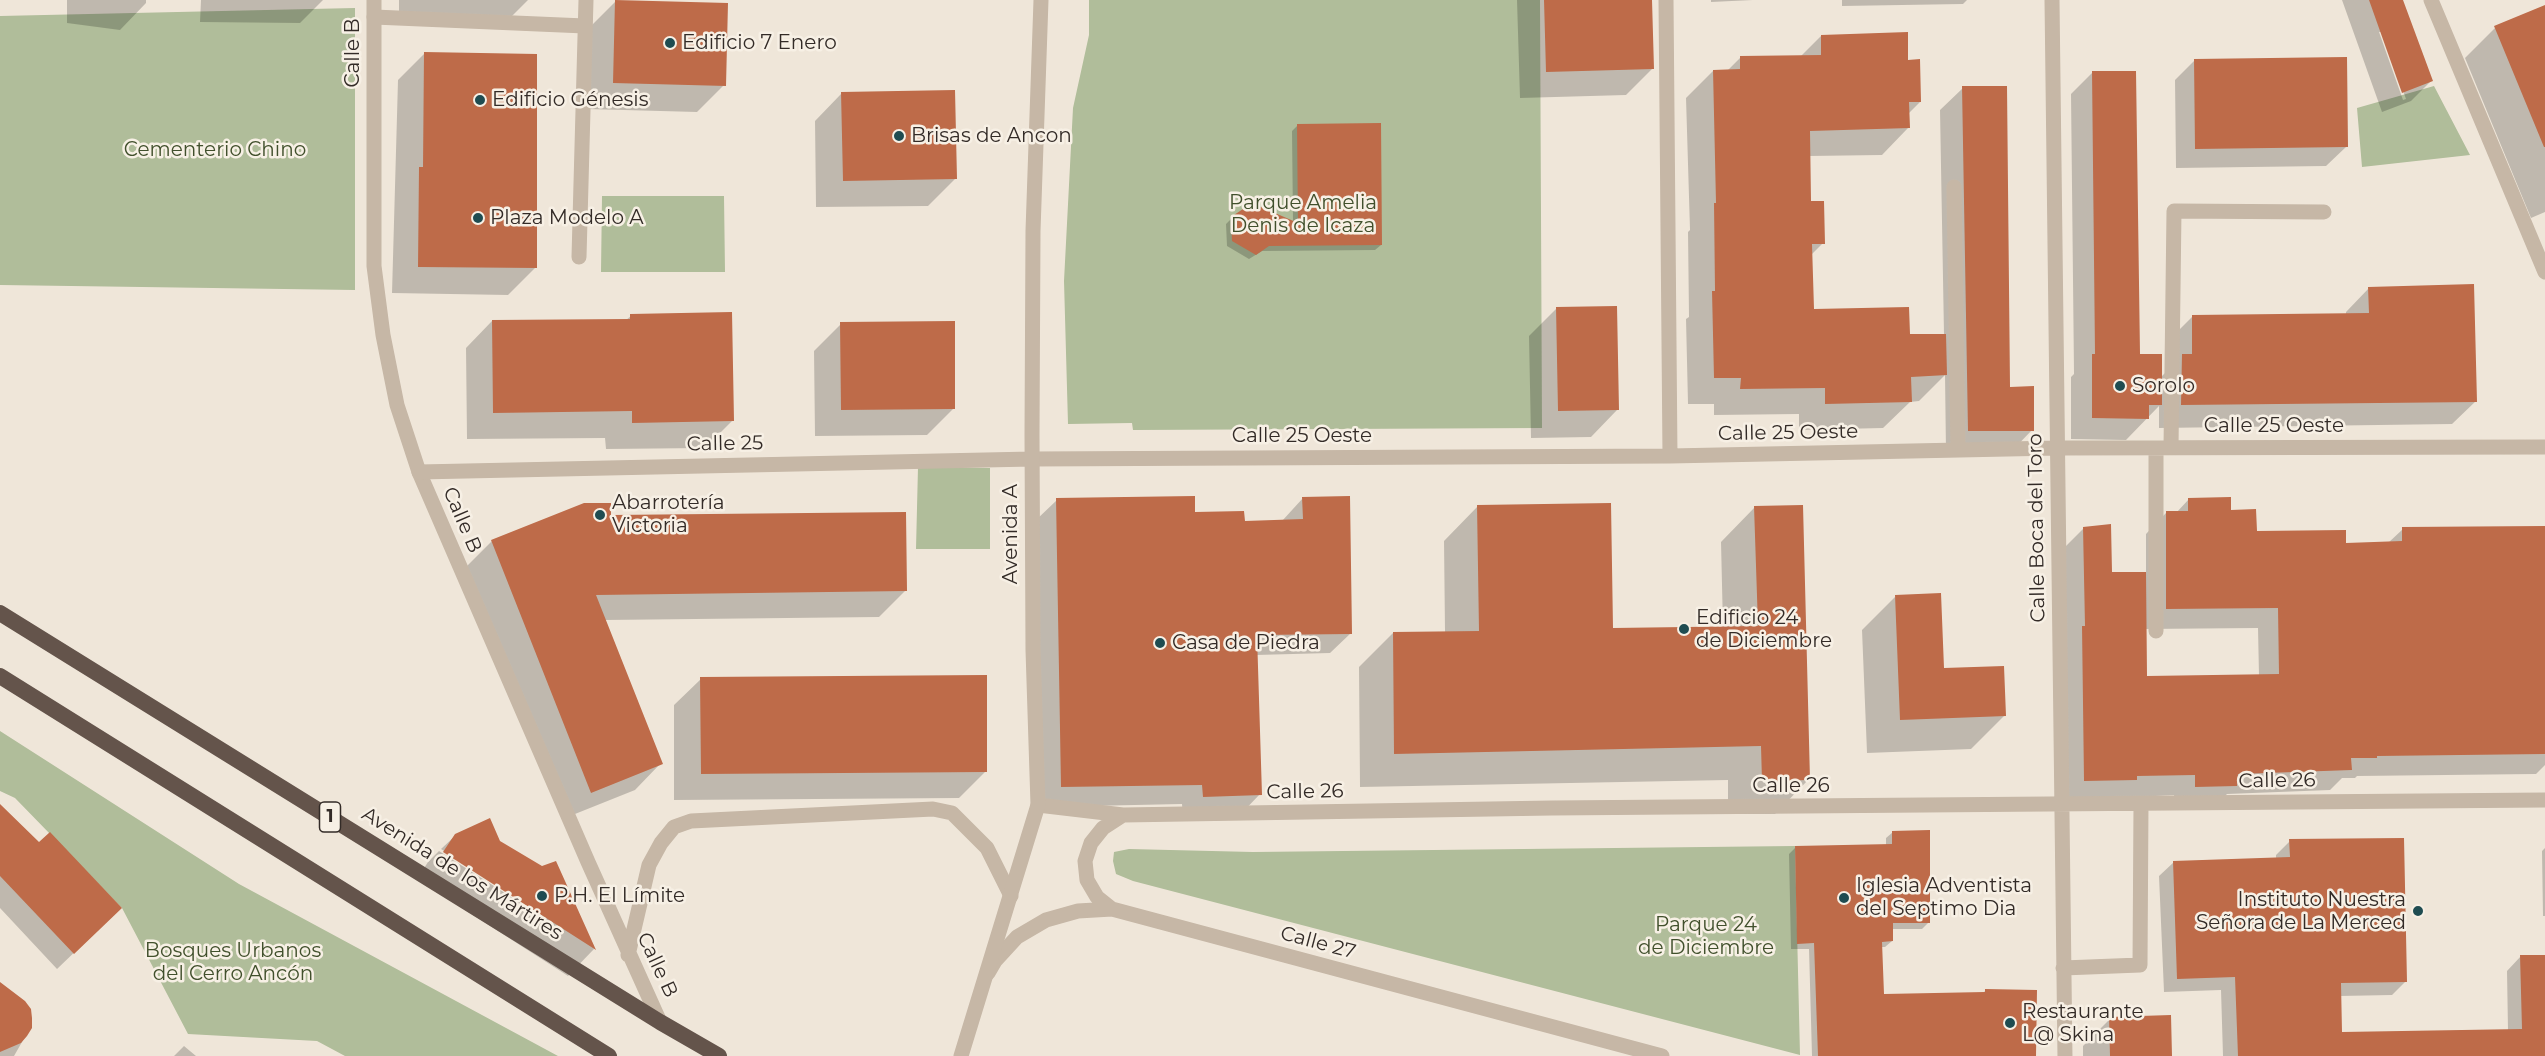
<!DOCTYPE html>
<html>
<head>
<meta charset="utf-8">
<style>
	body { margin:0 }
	canvas { display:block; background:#efe6d9 }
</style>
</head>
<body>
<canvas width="2545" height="1056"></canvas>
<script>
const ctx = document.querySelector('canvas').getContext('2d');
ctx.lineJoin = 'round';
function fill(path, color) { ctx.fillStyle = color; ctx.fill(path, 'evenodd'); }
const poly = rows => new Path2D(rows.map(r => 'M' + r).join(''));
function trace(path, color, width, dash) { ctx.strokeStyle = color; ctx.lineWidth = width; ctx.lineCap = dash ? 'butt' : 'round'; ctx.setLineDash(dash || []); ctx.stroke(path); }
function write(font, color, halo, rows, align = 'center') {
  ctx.font = font + ' Montserrat,sans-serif'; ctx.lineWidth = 5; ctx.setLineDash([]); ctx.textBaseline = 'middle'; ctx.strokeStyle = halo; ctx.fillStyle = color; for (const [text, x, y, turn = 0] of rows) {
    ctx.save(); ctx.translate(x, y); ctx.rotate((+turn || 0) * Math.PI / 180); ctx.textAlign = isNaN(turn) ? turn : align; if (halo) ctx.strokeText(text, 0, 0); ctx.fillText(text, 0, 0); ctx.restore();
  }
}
const green = poly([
	[1089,0,1540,0,1542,428,1133,430,1132,423,1068,424,1064,281,1073,108,1089,35],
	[355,8,355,290,0,285,0,16],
	[2434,86,2470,155,2362,167,2357,108],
	[602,196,724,196,725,272,601,272],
	[918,467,990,468,990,549,916,549],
	[0,731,239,884,558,1056,345,1056,317,1041,188,1034,122,908,15,798,0,791],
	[1795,846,1800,1055,1133,881,1116,874,1113,861,1114,852,1129,849,1253,852]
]);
const shadow = poly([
	[67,0,146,0,146,3,120,30,67,23],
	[201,0,323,0,300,23,200,22],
	[399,0,528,0,512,16,399,14],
	[1517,0,1651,0,1653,68,1626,95,1520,98],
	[1711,0,1753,0,1711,2],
	[1842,0,1967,0,1963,4,1842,6],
	[2342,0,2386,0,2431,81,2411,101,2382,112],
	[2379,32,2382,32,2406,99,2403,100],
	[615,2,724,85,697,112,587,109,589,28],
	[2545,7,2545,212,2531,218,2465,58,2495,28],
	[1821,36,1906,61,1920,102,1908,114,1908,128,1882,155,1809,156,1810,203,1823,243,1811,255,1813,310,1909,335,1944,335,1940,110,1963,88,2008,388,2032,430,2010,453,1946,453,1945,375,1919,401,1910,402,1883,428,1799,430,1799,414,1714,415,1714,404,1688,404,1686,319,1689,317,1688,232,1690,230,1686,98,1713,71,1727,71,1740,58,1800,57],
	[425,53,535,268,508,295,392,293,398,80],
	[2195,60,2346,147,2326,166,2176,168,2175,80],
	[2093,72,2138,355,2161,377,2170,368,2169,340,2193,316,2346,315,2346,312,2369,288,2476,401,2452,424,2159,428,2159,406,2126,440,2071,439,2071,377,2074,374,2071,94],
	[841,94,955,179,928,206,816,207,815,121],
	[1298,125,1381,245,1375,250,1262,251,1249,259,1227,246,1226,224,1232,218,1293,222,1292,131],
	[1556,309,1617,410,1591,437,1531,438,1529,336],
	[631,316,732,421,705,448,606,449,605,438,467,439,466,348,492,321,626,320],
	[841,324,954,408,927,435,815,436,814,351],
	[1303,498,1351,633,1330,653,1256,655,1260,794,1240,815,1183,817,1182,804,1041,807,1036,520,1057,500,1194,513,1243,522,1282,521],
	[2189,499,2229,511,2255,533,2345,544,2388,543,2403,529,2545,528,2545,765,2536,774,2357,776,2355,778,2342,778,2330,790,2227,794,2215,806,2175,807,2174,795,2064,801,2063,549,2084,528,2111,574,2146,573,2146,534,2166,513,2176,513],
	[2258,628,2259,676,2146,677,2145,629],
	[1478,506,1611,630,1723,628,1721,542,1755,507,1809,779,1775,814,1728,814,1728,780,1360,787,1359,667,1393,633,1445,632,1444,541],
	[609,516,905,591,879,617,605,620,661,763,635,790,565,818,465,568,492,541],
	[1895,597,1942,670,2004,716,1971,749,1867,753,1862,630],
	[701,679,986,771,959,798,674,800,674,705],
	[0,806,105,923,57,969,0,908],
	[1893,832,1929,922,1922,929,1891,929,1892,941,1885,947,1881,947,1883,995,1983,993,1986,990,2034,1056,1812,1056,1809,949,1791,949,1789,854,1795,848,1886,845,1886,838],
	[456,835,499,842,542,868,555,863,594,949,568,976,417,879,428,862,439,851,541,916,541,913,441,849],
	[2290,841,2406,981,2392,995,2340,996,2341,1034,2508,1031,2507,971,2521,956,2545,956,2545,1056,2223,1056,2221,990,2164,992,2159,876,2174,862,2276,859,2276,855],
	[2545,848,2545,916,2543,916,2542,851],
	[0,996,30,1028,14,1056,0,1056],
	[2110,1019,2171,1056,2083,1056,2083,1046],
	[184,1046,196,1056,174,1056]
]);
const building = poly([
	[615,0,728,3,726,86,613,83],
	[1544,0,1652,0,1654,69,1546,72],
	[2369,0,2403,0,2433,81,2402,93],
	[2545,5,2545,147,2544,147,2494,26],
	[1908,32,1908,60,1920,59,1921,102,1909,102,1910,128,1810,131,1811,201,1824,201,1825,244,1812,244,1814,309,1909,307,1910,334,1946,334,1947,375,1911,377,1912,402,1825,404,1825,388,1740,389,1741,378,1714,378,1712,291,1715,291,1714,203,1716,203,1713,70,1740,69,1740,56,1821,55,1821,35],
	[424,52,537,54,537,268,418,267,419,167,423,167],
	[2347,57,2348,147,2195,149,2194,59],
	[2092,71,2136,71,2140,354,2162,354,2162,405,2149,405,2149,419,2092,418,2092,354,2095,354],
	[1962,86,2007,86,2010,387,2034,386,2034,431,1968,431],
	[955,90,957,179,843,181,841,92],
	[1381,123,1382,245,1269,246,1256,255,1232,241,1231,217,1252,203,1298,223,1297,124],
	[2474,284,2477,402,2181,405,2182,354,2192,354,2192,315,2369,313,2368,287],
	[1617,306,1619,410,1558,411,1556,307],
	[732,312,734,421,632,423,632,411,493,413,492,320,630,319,630,314],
	[955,321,955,409,841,410,840,322],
	[1195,496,1195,512,1244,511,1245,521,1303,519,1302,497,1350,496,1352,634,1257,635,1262,795,1203,797,1202,785,1061,787,1056,498],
	[2231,497,2231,510,2256,509,2257,531,2346,530,2346,543,2402,541,2402,527,2545,526,2545,754,2377,756,2377,758,2351,758,2352,770,2238,774,2237,786,2195,787,2195,775,2137,776,2137,780,2084,781,2082,626,2085,626,2083,527,2111,524,2112,572,2146,572,2147,676,2279,674,2278,608,2166,609,2166,511,2188,511,2188,498],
	[584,503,611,503,611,515,906,512,907,591,596,595,663,764,591,793,491,540],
	[1611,503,1613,628,1758,626,1754,506,1803,505,1810,780,1762,781,1761,746,1394,754,1393,632,1479,631,1477,505],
	[1941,593,1944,668,2004,666,2006,716,1900,720,1895,595],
	[987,675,987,772,701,774,700,677],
	[0,804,39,842,50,832,122,908,74,954,0,876],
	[490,818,500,841,542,866,556,861,596,950,443,852,455,834],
	[1930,830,1930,923,1893,923,1893,941,1882,942,1884,994,1985,992,1985,989,2037,990,2036,1056,1818,1056,1814,943,1797,944,1795,846,1892,844,1892,831],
	[2404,838,2407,982,2341,983,2342,1032,2522,1029,2520,955,2545,955,2545,1056,2238,1056,2235,977,2177,979,2173,861,2290,857,2289,839],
	[0,982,25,1001,31,1009,32,1018,32,1028,27,1036,21,1043,0,1052],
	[2171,1015,2172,1056,2110,1056,2109,1017]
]);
const minor = poly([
	[1666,0,1670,456],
	[2052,0,2065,1056],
	[2431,0,2545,272],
	[374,17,585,26],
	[1954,187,1958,450],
	[579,257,586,0],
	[2171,447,2174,211,2324,212],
	[2156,448,2156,631],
	[1032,459,1670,456,2056,448,2545,447],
	[419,472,588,862,660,1022],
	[1038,805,1123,815,1552,808,2545,800],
	[1112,909,1097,897,1087,880,1085,861,1091,843,1103,828,1123,815],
	[628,955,649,865,661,843,674,827,691,821,933,809,952,813,987,848,1011,896],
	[2063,968,2140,965,2141,804],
	[988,973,995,961,1017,937,1046,920,1078,911,1112,909,1662,1056]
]);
const tertiary = poly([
	[374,0,374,266,383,335,397,405,419,472,1032,459],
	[961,1056,1038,805,1033,650,1032,434,1033,231,1041,0]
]);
const trunk = poly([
	[0,613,660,1022,719,1056],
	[0,676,609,1056]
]);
const markers = [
	[670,43,6,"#1f4c51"],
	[480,100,6,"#1f4c51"],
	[899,136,6,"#1f4c51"],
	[478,218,6,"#1f4c51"],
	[2120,386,6,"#1f4c51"],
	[600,515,6,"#1f4c51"],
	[1684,629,6,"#1f4c51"],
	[1160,643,6,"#1f4c51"],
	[542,896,6,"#1f4c51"],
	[1844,898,6,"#1f4c51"],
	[2418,911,6,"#1f4c51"],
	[2010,1023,6,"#1f4c51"]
];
const shields = [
	[330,817,21]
];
const shieldNames = [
	["1",330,817]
];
const poiNames = [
	["Edificio 7 Enero",682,43],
	["Edificio Génesis",492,100],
	["Brisas de Ancon",911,136],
	["Plaza Modelo A",490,218],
	["Sorolo",2132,386],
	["Abarrotería",612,503],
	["Victoria",612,526],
	["Edificio 24",1696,618],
	["de Diciembre",1696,641],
	["Casa de Piedra",1172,643],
	["Iglesia Adventista",1856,886],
	["del Septimo Dia",1856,909],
	["P.H. El Límite",554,896],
	["Instituto Nuestra",2406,900,"right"],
	["Señora de La Merced",2406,923,"right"],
	["Restaurante",2022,1012],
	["L@ Skina",2022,1035]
];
const streetNames = [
	["Calle B",353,53,-90],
	["Calle 25 Oeste",2274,426],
	["Calle 25 Oeste",1788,433,-1],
	["Calle 25 Oeste",1302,436],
	["Calle 25",725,444,-1],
	["Calle B",462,520,67],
	["Calle Boca del Toro",2037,528,-91],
	["Avenida A",1011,534,-90],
	["Calle 26",2277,781,-1],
	["Calle 26",1791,786],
	["Calle 26",1305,792,-1],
	["Avenida de los Mártires",462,874,32],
	["Calle 27",1318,943,15],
	["Calle B",657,965,65]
];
const parkNames = [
	["Cementerio Chino",215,150],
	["Parque Amelia",1303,203],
	["Denis de Icaza",1303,226],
	["Parque 24",1706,925],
	["de Diciembre",1706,948],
	["Bosques Urbanos",233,951],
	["del Cerro Ancón",233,974]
];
fill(green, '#b0bd9a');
fill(shadow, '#0003');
fill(building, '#be6b49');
trace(minor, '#c6b7a6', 15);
trace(tertiary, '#c6b7a6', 15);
trace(trunk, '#64544b', 16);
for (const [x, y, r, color] of markers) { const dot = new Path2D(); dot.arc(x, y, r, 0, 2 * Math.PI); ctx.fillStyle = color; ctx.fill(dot); trace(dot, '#f7f0e5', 2); }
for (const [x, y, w] of shields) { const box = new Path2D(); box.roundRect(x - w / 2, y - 15, w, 30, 4.5); ctx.fillStyle = '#f7f0e5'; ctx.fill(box); trace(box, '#332b27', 1.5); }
write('bold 18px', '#332b27', null, shieldNames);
write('20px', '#332b27', '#f7f0e5', poiNames, 'left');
write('20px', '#332b27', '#f7f0e5', streetNames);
write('20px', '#41502c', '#f7f0e5', parkNames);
</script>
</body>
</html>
